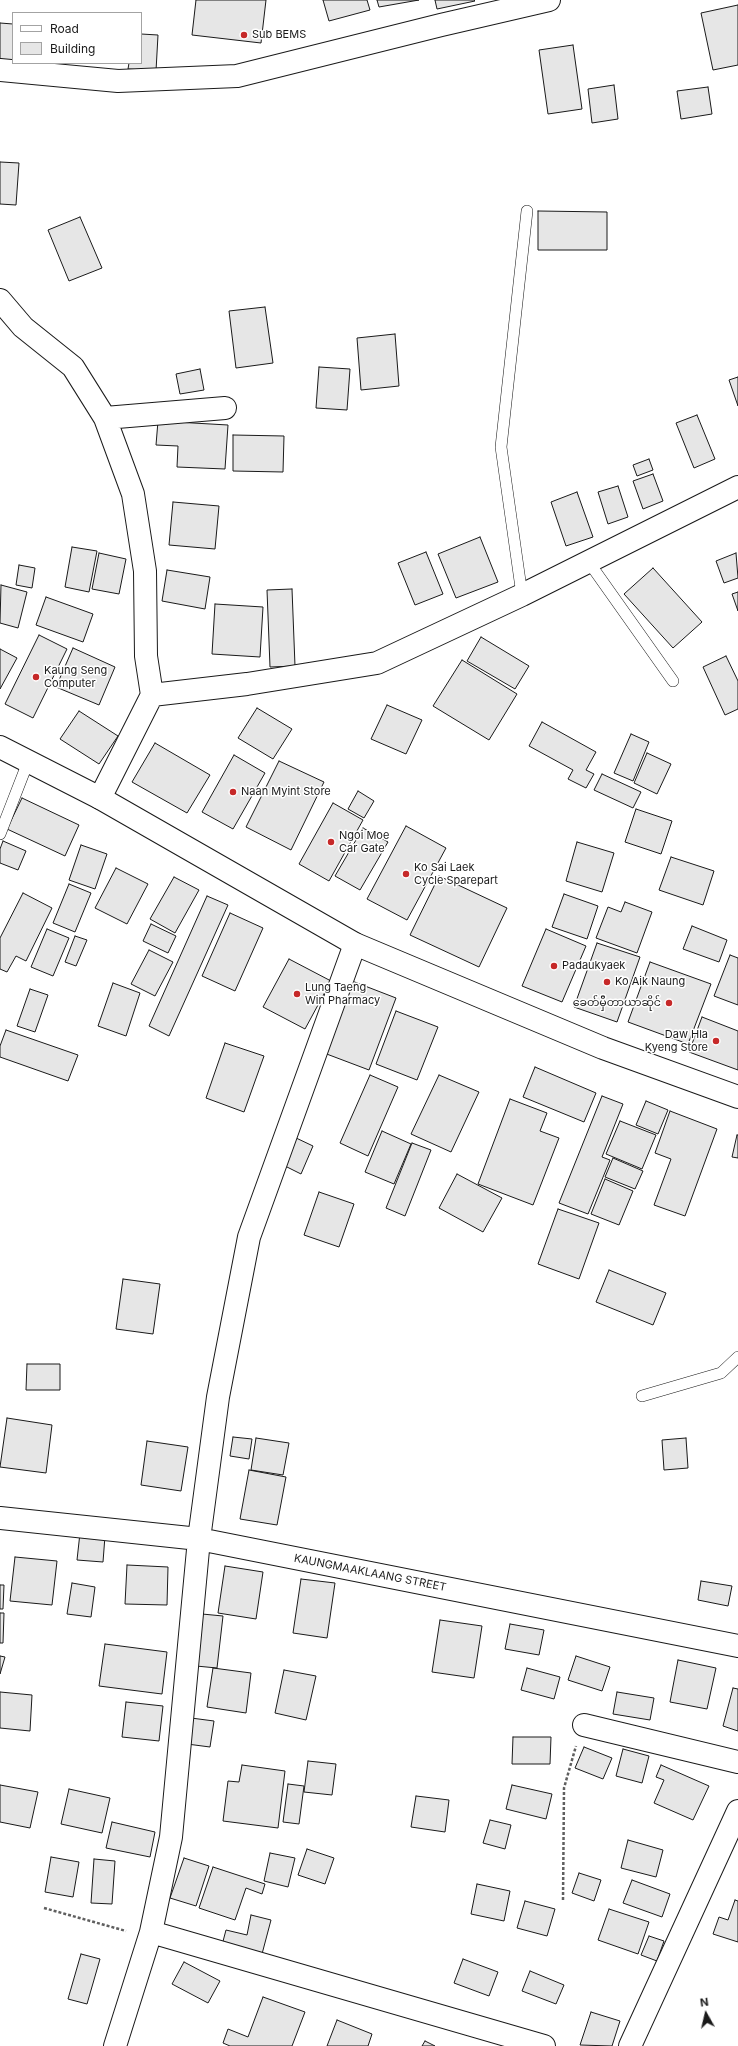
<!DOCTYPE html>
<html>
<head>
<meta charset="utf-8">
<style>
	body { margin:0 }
	#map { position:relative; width:738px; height:2046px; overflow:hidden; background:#fff; font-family:Inter,sans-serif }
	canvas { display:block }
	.legend { position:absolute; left:12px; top:12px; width:130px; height:52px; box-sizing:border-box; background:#fff; border:1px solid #a3a3a3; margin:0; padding:5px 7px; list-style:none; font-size:12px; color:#1a1a1a }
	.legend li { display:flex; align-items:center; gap:8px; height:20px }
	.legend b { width:20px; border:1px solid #a3a3a3 }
	.north { position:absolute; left:686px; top:1994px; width:40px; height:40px; -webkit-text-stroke:3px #fff; paint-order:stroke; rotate:352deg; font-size:11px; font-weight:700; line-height:16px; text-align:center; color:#1a1a1a }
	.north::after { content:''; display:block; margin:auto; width:14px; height:18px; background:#1a1a1a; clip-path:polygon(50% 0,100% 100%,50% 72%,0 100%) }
</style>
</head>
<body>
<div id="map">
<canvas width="738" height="2046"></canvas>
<ul class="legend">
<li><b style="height:5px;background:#fff"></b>Road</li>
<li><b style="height:11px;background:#e6e6e6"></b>Building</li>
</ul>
<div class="north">N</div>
</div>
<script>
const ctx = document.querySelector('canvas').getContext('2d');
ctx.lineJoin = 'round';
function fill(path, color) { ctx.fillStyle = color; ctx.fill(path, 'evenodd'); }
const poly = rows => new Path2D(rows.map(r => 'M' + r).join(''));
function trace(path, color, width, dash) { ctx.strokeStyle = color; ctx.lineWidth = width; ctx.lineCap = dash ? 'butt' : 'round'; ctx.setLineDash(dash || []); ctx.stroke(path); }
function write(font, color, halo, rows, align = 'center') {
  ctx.font = font + ' Inter,"Noto Sans Myanmar",sans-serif'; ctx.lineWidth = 3; ctx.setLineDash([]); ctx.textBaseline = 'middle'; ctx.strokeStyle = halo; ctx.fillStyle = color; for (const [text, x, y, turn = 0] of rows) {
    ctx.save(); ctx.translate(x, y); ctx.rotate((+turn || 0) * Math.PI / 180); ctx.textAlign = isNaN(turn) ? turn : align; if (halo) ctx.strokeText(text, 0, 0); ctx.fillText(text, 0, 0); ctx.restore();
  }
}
const building = poly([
	[196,0,266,0,261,43,192,35,196,0],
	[323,0,367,0,370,10,329,21,323,0],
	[377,0,419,0,379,7,377,0],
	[435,0,474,0,475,1,437,9,435,0],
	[738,5,738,65,713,70,701,13,738,5],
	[0,23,13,24,13,61,0,59,0,23],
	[141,34,158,35,156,71,128,69,129,63,141,63,141,34],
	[573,45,582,109,548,114,539,50,573,45],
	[614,85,618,119,592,123,588,89,614,85],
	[708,87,712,114,681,119,677,91,708,87],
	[0,162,19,163,16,205,0,204,0,162],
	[538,211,607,212,607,250,538,250,538,211],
	[80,217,102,268,69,281,48,230,80,217],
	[265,307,273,363,236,368,229,311,265,307],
	[395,334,399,386,361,390,357,338,395,334],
	[319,367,350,369,347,410,316,408,319,367],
	[200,369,204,390,180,394,176,374,200,369],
	[738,377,738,406,729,380,738,377],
	[697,415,715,459,694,468,676,423,697,415],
	[158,421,228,425,225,469,177,467,178,446,156,445,158,421],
	[233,435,284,436,283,472,233,471,233,435],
	[649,459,653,470,637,476,633,465,649,459],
	[653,474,663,501,643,509,633,481,653,474],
	[618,486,628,517,608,524,598,492,618,486],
	[577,492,593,537,566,546,551,502,577,492],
	[173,502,219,506,215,549,169,545,173,502],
	[480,537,498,582,456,598,438,554,480,537],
	[72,547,97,551,89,592,65,587,72,547],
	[426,552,443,594,415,605,398,563,426,552],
	[99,553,126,559,119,594,92,589,99,553],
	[736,553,738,578,724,583,716,561,736,553],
	[19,565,35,568,32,588,16,585,19,565],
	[653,568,702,622,673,648,624,594,653,568],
	[167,570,210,577,205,609,162,601,167,570],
	[1,585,27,592,18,628,0,623,1,585],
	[292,589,295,666,270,667,267,590,292,589],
	[738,592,738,611,732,594,738,592],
	[46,597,93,614,83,642,36,625,46,597],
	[215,604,263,607,260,657,212,654,215,604],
	[39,635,67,649,33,718,5,704,39,635],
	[481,637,529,666,515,689,467,661,481,637],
	[73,648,115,667,99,705,56,687,73,648],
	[0,649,17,658,0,689,0,649],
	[726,656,738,681,738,709,725,715,703,667,726,656],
	[462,660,517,694,489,740,433,706,462,660],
	[387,705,422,720,406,754,371,739,387,705],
	[257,708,292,729,273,759,238,738,257,708],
	[79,711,118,736,99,764,60,739,79,711],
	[542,722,596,752,586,770,594,774,586,788,568,779,573,770,529,746,542,722],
	[631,734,649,742,633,781,614,773,631,734],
	[155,743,210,775,187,813,132,782,155,743],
	[647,753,671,764,657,794,634,783,647,753],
	[234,755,265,773,233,829,202,812,234,755],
	[279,761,324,782,291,850,246,827,279,761],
	[602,774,641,792,633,808,594,790,602,774],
	[358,791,374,801,364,818,348,809,358,791],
	[22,798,79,825,65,856,7,829,22,798],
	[333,803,363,820,329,881,299,864,333,803],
	[636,809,672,821,661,854,625,842,636,809],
	[406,826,446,848,407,920,367,899,406,826],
	[363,828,388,842,360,890,335,876,363,828],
	[3,841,26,851,18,870,0,863,0,849,3,841],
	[577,842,614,853,602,892,566,881,577,842],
	[81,845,107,854,95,889,69,880,81,845],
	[671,857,714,871,703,905,659,890,671,857],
	[116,868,148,884,127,924,95,908,116,868],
	[439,876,507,908,479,967,410,935,439,876],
	[174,877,199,890,175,933,150,919,174,877],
	[69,884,91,893,75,932,53,923,69,884],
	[23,893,52,908,26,961,16,956,7,972,0,969,0,938,23,893],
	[564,894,598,906,587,939,552,927,564,894],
	[207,896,228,905,169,1036,149,1026,207,896],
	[625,902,652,912,637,953,596,938,608,907,621,912,625,902],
	[230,913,263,928,235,991,202,976,230,913],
	[151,924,176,936,168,953,143,941,151,924],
	[692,926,727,940,719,962,683,949,692,926],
	[47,929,69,938,53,976,31,967,47,929],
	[546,929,586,946,562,1002,522,986,546,929],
	[75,936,87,940,76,966,65,962,75,936],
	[597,943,640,957,617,1022,574,1007,597,943],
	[149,950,173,962,155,996,131,984,149,950],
	[730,955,738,958,738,1005,714,996,730,955],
	[289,959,331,981,305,1029,263,1007,289,959],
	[650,962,711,984,688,1044,628,1022,650,962],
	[352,981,396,998,369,1070,324,1053,352,981],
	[113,983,140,993,126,1036,98,1026,113,983],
	[30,989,48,995,35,1032,17,1026,30,989],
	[396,1011,438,1027,417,1080,376,1064,396,1011],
	[702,1017,738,1031,738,1070,689,1052,702,1017],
	[6,1030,78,1055,68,1081,0,1057,0,1046,6,1030],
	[225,1043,264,1056,244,1112,206,1098,225,1043],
	[535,1067,596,1093,584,1122,523,1097,535,1067],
	[370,1075,398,1087,368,1156,340,1143,370,1075],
	[439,1075,479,1092,451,1152,411,1134,439,1075],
	[602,1096,623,1104,602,1157,610,1160,588,1214,559,1203,602,1096],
	[510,1099,547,1113,540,1131,559,1138,533,1205,478,1184,510,1099],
	[646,1101,668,1110,658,1134,636,1125,646,1101],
	[670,1111,717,1129,685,1216,654,1205,671,1159,655,1153,670,1111],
	[620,1121,656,1135,642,1169,606,1154,620,1121],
	[382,1131,411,1144,394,1184,365,1172,382,1131],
	[737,1135,738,1135,738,1158,732,1157,737,1135],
	[294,1137,313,1146,301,1174,281,1164,294,1137],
	[412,1143,431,1150,405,1216,386,1208,412,1143],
	[613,1158,643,1171,635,1189,605,1177,613,1158],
	[457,1174,502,1198,483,1232,439,1208,457,1174],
	[605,1179,633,1191,619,1225,591,1214,605,1179],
	[319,1192,354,1204,339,1247,304,1235,319,1192],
	[558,1209,599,1223,579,1279,538,1264,558,1209],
	[609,1270,666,1293,653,1325,596,1302,609,1270],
	[123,1279,160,1284,153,1334,116,1329,123,1279],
	[27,1364,60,1364,60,1390,26,1390,27,1364],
	[7,1418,52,1425,46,1473,0,1467,7,1418],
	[233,1437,252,1439,249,1459,230,1456,233,1437],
	[256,1438,289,1443,283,1475,251,1470,256,1438],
	[686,1438,688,1468,664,1470,662,1440,686,1438],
	[147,1441,188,1447,181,1491,141,1485,147,1441],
	[249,1470,286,1477,277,1525,240,1519,249,1470],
	[80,1533,105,1536,103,1562,77,1560,80,1533],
	[15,1557,57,1561,52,1605,10,1601,15,1557],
	[127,1565,168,1567,167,1605,125,1604,127,1565],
	[225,1566,263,1572,256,1619,218,1613,225,1566],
	[301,1579,335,1583,327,1638,293,1633,301,1579],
	[701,1581,732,1586,728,1606,698,1600,701,1581],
	[72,1583,95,1587,91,1617,67,1614,72,1583],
	[0,1585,4,1585,3,1609,0,1609,0,1585],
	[0,1613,4,1613,3,1643,0,1643,0,1613],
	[202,1614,223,1616,217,1668,196,1666,202,1614],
	[440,1620,482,1626,474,1678,432,1672,440,1620],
	[510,1624,544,1630,539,1655,505,1649,510,1624],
	[105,1644,167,1652,162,1694,99,1686,105,1644],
	[0,1656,5,1657,0,1674,0,1656],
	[576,1656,610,1667,602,1691,568,1680,576,1656],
	[678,1660,716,1668,707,1709,670,1702,678,1660],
	[213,1668,251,1673,246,1713,207,1707,213,1668],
	[527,1668,560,1677,554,1699,521,1690,527,1668],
	[284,1670,316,1676,306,1720,275,1713,284,1670],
	[733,1688,738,1689,738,1731,723,1726,733,1688],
	[0,1692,32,1695,30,1731,0,1728,0,1692],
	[617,1692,654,1698,650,1720,613,1714,617,1692],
	[126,1702,163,1706,159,1741,122,1737,126,1702],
	[191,1718,214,1721,210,1747,187,1744,191,1718],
	[513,1737,551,1737,550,1764,512,1764,513,1737],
	[584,1747,612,1758,603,1779,575,1768,584,1747],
	[623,1749,649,1756,642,1783,616,1776,623,1749],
	[308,1761,336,1764,332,1795,304,1792,308,1761],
	[242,1765,285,1771,278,1828,223,1821,228,1781,239,1782,242,1765],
	[661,1765,709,1786,693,1820,654,1803,664,1780,656,1777,661,1765],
	[288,1784,304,1786,299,1824,283,1822,288,1784],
	[0,1785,38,1792,30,1828,0,1822,0,1785],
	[512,1785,552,1794,546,1819,506,1809,512,1785],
	[69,1789,110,1798,102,1833,61,1824,69,1789],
	[416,1796,449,1800,445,1832,411,1827,416,1796],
	[490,1820,511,1825,505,1849,483,1843,490,1820],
	[112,1822,155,1832,150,1857,106,1848,112,1822],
	[628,1840,663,1850,656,1877,621,1868,628,1840],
	[307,1849,334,1858,325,1884,298,1875,307,1849],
	[270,1853,295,1858,288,1887,264,1881,270,1853],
	[51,1857,79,1862,73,1897,45,1892,51,1857],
	[184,1858,209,1866,196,1906,170,1898,184,1858],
	[94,1859,115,1861,112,1904,91,1903,94,1859],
	[213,1867,265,1884,262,1894,246,1888,235,1920,199,1908,213,1867],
	[579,1873,601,1880,594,1901,572,1893,579,1873],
	[632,1880,670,1894,662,1917,623,1903,632,1880],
	[477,1884,510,1891,504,1921,471,1914,477,1884],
	[735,1900,738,1901,738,1942,713,1934,719,1917,728,1920,735,1900],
	[525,1901,555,1909,547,1936,517,1928,525,1901],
	[609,1909,649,1922,638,1954,598,1940,609,1909],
	[251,1915,271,1920,262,1954,222,1945,226,1930,247,1935,251,1915],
	[649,1936,664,1941,657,1961,641,1955,649,1936],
	[81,1954,100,1959,87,2004,68,1999,81,1954],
	[463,1959,498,1972,489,1996,454,1983,463,1959],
	[184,1962,220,1981,208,2003,172,1984,184,1962],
	[530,1971,564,1985,556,2004,522,1991,530,1971],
	[263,1997,305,2012,292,2046,230,2046,223,2043,228,2029,248,2037,263,1997],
	[591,2012,620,2021,612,2046,580,2045,591,2012],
	[337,2020,372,2034,368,2046,327,2046,337,2020],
	[425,2041,435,2046,422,2046,425,2041]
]);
const path = poly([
	[563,1900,564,1788,576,1746],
	[44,1908,126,1931]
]);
const service = poly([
	[588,561,673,681],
	[522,595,501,447,527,211],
	[0,834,28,762],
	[642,1396,721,1373,738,1357]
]);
const minor = poly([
	[0,70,118,81,237,76,441,25,549,0],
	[0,300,23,327,73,367,105,418,133,494,145,571,146,656,152,695],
	[105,418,225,408],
	[100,798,152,695,247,684,377,663,522,595,738,487],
	[0,1518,199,1539,738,1646],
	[584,1725,738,1762],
	[151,1932,544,2046],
	[115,2046,151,1932,171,1837,199,1539,218,1397,249,1237,355,944],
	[630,2046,738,1811]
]);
const trunk = poly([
	[0,747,100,798,355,944,603,1048,738,1097]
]);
const markers = [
	[244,35,4,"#c62828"],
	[36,677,4,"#c62828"],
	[233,792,4,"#c62828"],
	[331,842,4,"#c62828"],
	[406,874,4,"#c62828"],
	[554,966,4,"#c62828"],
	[607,982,4,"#c62828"],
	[297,994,4,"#c62828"],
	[669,1003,4,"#c62828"],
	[716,1041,4,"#c62828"]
];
const poiNames = [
	["Sub BEMS",252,35],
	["Kaung Seng",44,671],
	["Computer",44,684],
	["Naan Myint Store",241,792],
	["Ngoi Moe",339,836],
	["Car Gate",339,849],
	["Ko Sai Laek",414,868],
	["Cycle Sparepart",414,881],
	["Padaukyaek",562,966],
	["Ko Aik Naung",615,982],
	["Lung Taeng",305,988],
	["Win Pharmacy",305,1001],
	["ခေတ်မှီတာယာဆိုင်",661,1003,"right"],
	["Daw Hla",708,1035,"right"],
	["Kyeng Store",708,1048,"right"]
];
const streetNames = [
	["KAUNGMAAKLAANG STREET",370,1573,11]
];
fill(building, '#e6e6e6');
trace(building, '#1a1a1a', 1);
trace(service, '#1a1a1a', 12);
trace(minor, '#1a1a1a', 24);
trace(trunk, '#1a1a1a', 24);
trace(path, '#5f5f5f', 2.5, [3, 2]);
trace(service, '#fff', 11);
trace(minor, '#fff', 22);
trace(trunk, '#fff', 22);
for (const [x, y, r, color] of markers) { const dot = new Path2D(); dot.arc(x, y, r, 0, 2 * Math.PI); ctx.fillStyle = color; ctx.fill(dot); trace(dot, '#fff', 1.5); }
write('11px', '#1a1a1a', '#fff', poiNames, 'left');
write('11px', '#1a1a1a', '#fff', streetNames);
</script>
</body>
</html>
